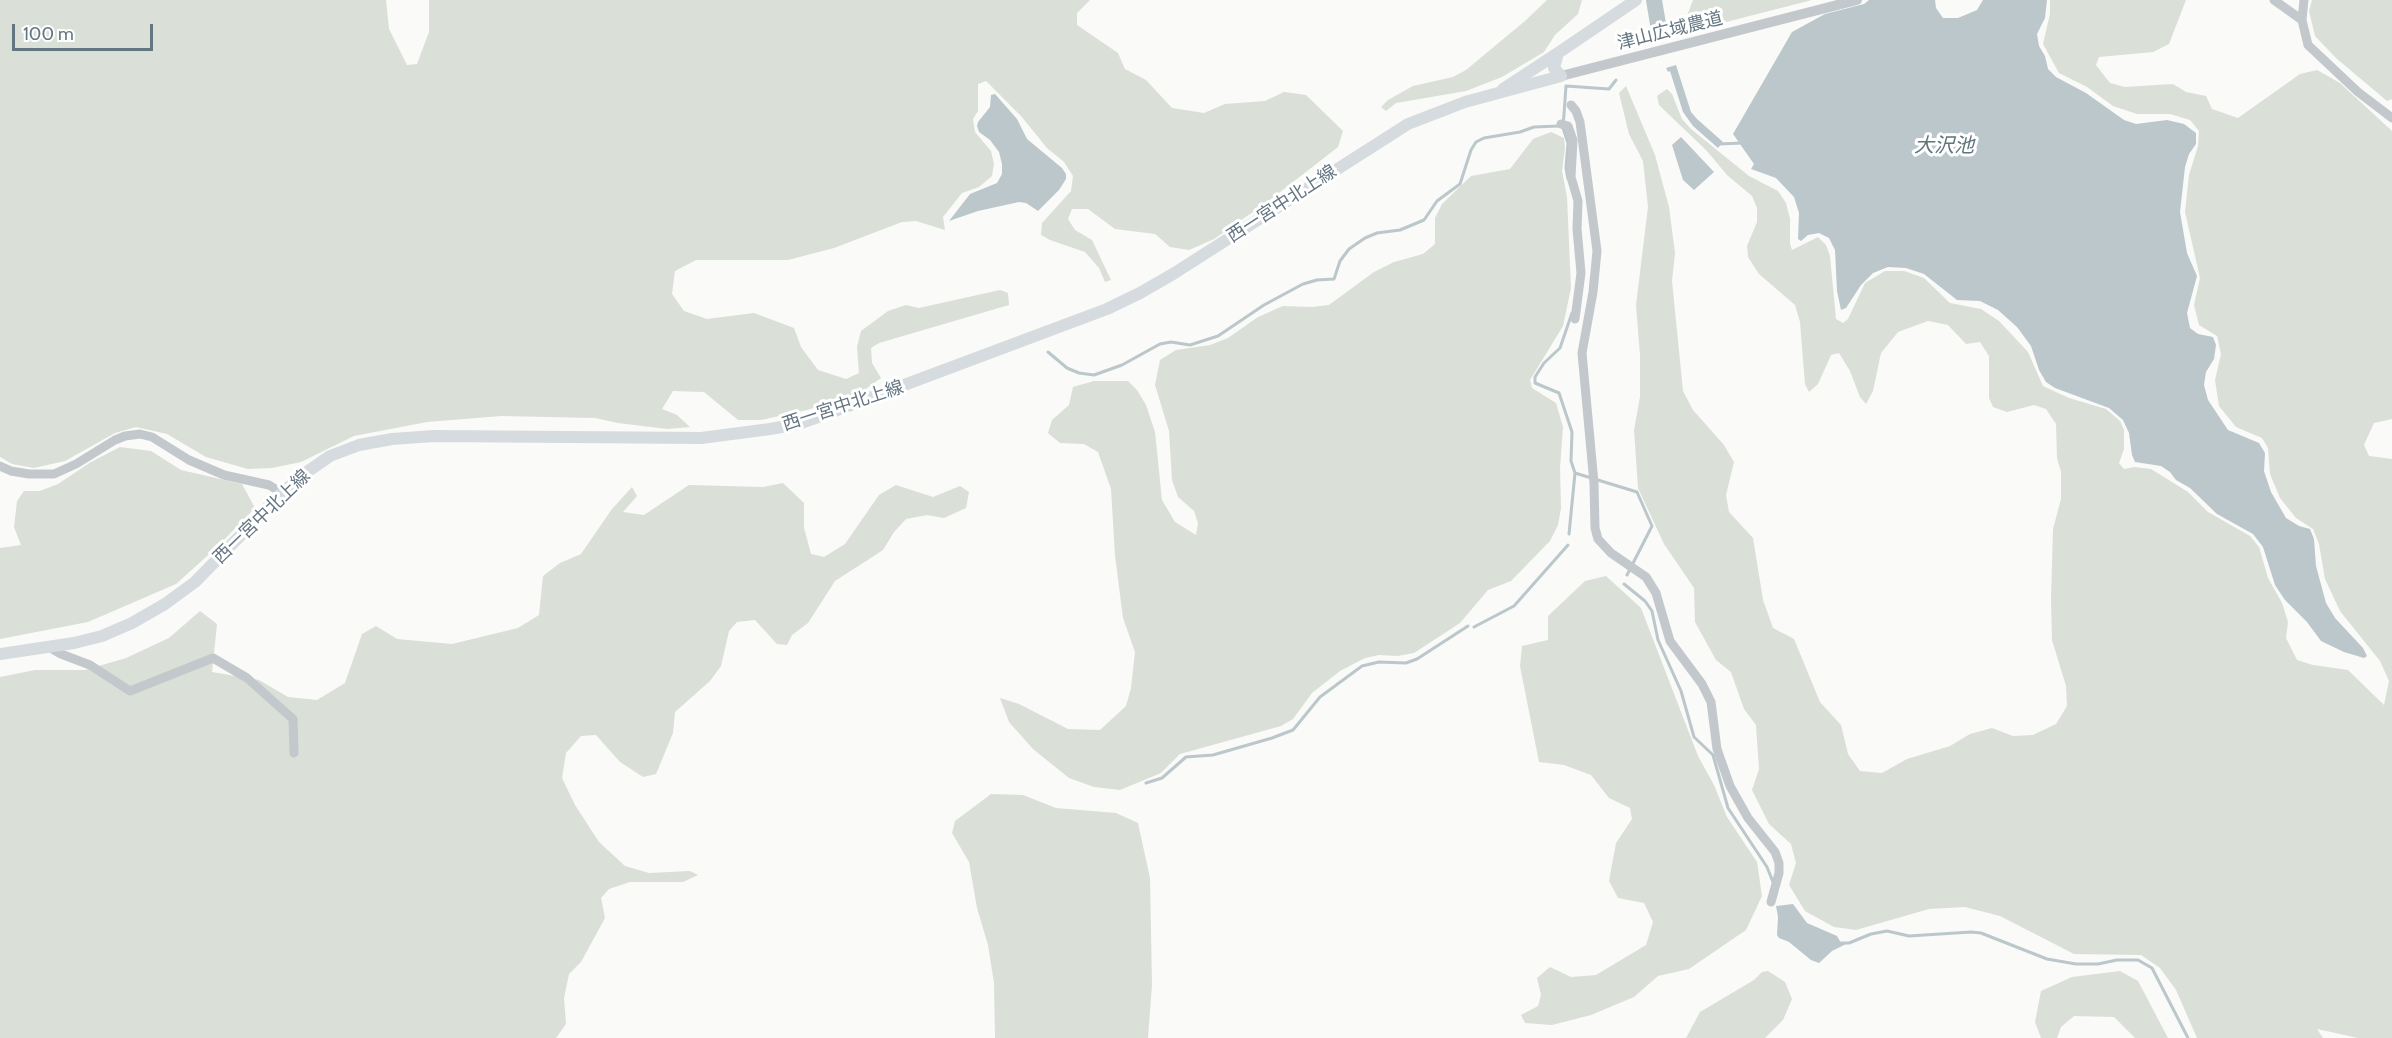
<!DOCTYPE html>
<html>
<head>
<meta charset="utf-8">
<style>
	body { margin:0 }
	#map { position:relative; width:2392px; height:1038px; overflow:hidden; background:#fafaf8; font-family:Cabin,sans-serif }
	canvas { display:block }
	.scale { position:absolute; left:12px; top:24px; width:141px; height:27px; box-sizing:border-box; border:3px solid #657683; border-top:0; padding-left:8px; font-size:18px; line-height:21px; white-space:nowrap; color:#657683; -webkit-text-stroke:4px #fff; paint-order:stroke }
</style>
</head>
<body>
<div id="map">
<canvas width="2392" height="1038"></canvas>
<div class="scale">100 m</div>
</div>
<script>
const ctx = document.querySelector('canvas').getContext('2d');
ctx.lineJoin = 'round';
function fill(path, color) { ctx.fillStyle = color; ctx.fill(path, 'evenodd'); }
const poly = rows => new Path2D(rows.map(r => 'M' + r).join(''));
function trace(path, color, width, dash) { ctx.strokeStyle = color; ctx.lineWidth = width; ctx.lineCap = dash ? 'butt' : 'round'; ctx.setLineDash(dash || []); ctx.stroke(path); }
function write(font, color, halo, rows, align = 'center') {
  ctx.font = font + ' Cabin,"Noto Sans JP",sans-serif'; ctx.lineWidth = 6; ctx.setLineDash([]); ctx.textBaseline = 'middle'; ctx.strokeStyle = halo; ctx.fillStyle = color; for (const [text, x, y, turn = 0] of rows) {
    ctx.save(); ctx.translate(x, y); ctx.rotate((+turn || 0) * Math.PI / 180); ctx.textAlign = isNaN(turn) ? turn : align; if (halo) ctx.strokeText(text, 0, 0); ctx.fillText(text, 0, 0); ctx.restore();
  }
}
const green = poly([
	[0,0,386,0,389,29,407,65,417,64,429,32,429,0,1090,0,1077,13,1077,25,1118,53,1125,69,1146,80,1172,108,1204,113,1225,104,1265,101,1284,92,1306,95,1343,131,1338,147,1266,203,1214,239,1189,250,1170,247,1155,234,1115,229,1088,209,1072,209,1068,219,1075,230,1092,240,1111,280,1105,282,1099,268,1085,252,1050,240,1041,235,1042,223,1071,191,1073,176,1064,162,1047,148,1021,116,986,81,978,84,978,111,973,119,975,132,991,151,994,164,992,176,979,187,962,193,943,217,945,230,916,221,902,222,834,248,788,260,696,260,675,271,672,294,684,311,707,319,754,313,794,328,801,347,818,370,846,379,859,373,857,347,861,331,888,311,906,305,919,308,1000,290,1008,293,1009,305,879,343,871,348,872,363,881,378,860,393,807,410,761,420,738,420,704,392,673,391,662,409,677,415,690,427,667,429,618,423,595,418,501,416,427,422,354,436,301,462,272,468,248,469,206,457,167,434,136,427,115,433,65,461,34,468,12,464,0,457],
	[1547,0,1582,0,1578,14,1555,35,1544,52,1502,77,1466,91,1396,103,1386,111,1381,107,1388,100,1413,86,1453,77,1466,70,1525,21],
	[1693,0,1812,0,1691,31,1685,21],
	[2050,0,2186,0,2169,44,2153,52,2099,57,2096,65,2110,83,2125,87,2173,84,2186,92,2206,96,2212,109,2238,118,2300,74,2317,70,2340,83,2392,131,2392,419,2374,423,2364,445,2369,456,2392,459,2392,1038,2358,1038,2317,1029,2323,1038,2197,1038,2176,990,2160,968,2141,955,2074,954,2000,916,1965,907,1929,909,1856,930,1834,927,1805,911,1789,885,1796,863,1791,844,1769,824,1752,790,1759,769,1756,725,1744,709,1731,672,1716,660,1695,622,1694,588,1664,544,1638,488,1634,430,1640,397,1640,355,1636,305,1648,207,1643,161,1629,134,1619,93,1626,86,1655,155,1669,207,1675,253,1672,281,1683,391,1693,410,1724,445,1734,462,1726,495,1729,512,1753,538,1763,600,1773,628,1794,639,1820,702,1841,725,1848,754,1860,771,1882,773,1907,759,1950,746,1970,734,1992,728,2013,736,2033,735,2056,724,2067,706,2066,686,2052,640,2051,599,2053,529,2061,499,2061,472,2057,458,2056,424,2046,409,2034,405,2007,412,1993,407,1989,398,1989,356,1980,342,1966,344,1948,325,1928,321,1898,332,1881,353,1873,391,1866,404,1860,397,1850,371,1839,353,1831,355,1818,384,1809,392,1805,384,1800,322,1795,305,1759,274,1748,257,1747,246,1757,222,1757,208,1752,196,1727,175,1707,151,1659,105,1657,96,1667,89,1672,94,1682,119,1691,129,1749,176,1778,191,1786,203,1790,219,1790,244,1792,250,1818,237,1826,245,1830,256,1836,319,1843,323,1848,319,1865,283,1885,271,1904,271,1924,278,1950,303,1981,309,1999,321,2028,352,2043,386,2069,398,2106,409,2120,421,2124,430,2124,449,2119,463,2124,469,2134,467,2151,469,2188,492,2208,512,2250,536,2259,547,2268,578,2282,603,2288,622,2286,638,2297,660,2313,665,2348,670,2384,705,2389,681,2380,661,2340,611,2325,579,2319,544,2313,529,2296,518,2280,498,2270,474,2268,448,2262,438,2236,427,2219,406,2215,380,2221,354,2217,336,2199,325,2194,305,2200,278,2185,212,2189,175,2198,146,2199,131,2190,120,2170,114,2137,114,2113,106,2087,87,2059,73,2043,44,2050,14],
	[2312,0,2392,0,2392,99,2387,101,2336,58,2315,36,2309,11],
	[1551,132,1564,138,1565,148,1562,171,1567,197,1571,288,1563,326,1530,380,1532,388,1556,403,1563,427,1560,468,1561,508,1558,525,1550,541,1511,581,1488,590,1460,623,1414,653,1398,656,1379,655,1365,658,1340,671,1312,693,1293,719,1281,726,1180,754,1161,773,1120,790,1094,787,1069,778,1033,749,1009,722,1000,698,1019,704,1068,729,1100,730,1126,706,1131,688,1135,652,1123,618,1115,555,1111,489,1098,452,1084,444,1060,443,1048,433,1052,420,1069,405,1073,387,1094,381,1128,381,1137,390,1146,405,1155,432,1162,500,1175,522,1196,535,1198,523,1194,511,1178,497,1172,480,1169,431,1155,385,1160,360,1176,350,1210,345,1228,338,1258,317,1283,306,1312,307,1329,305,1374,272,1394,262,1423,254,1435,244,1435,218,1442,204,1471,176,1510,169,1533,139],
	[120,447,151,451,181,470,242,484,255,508,216,548,176,584,88,622,0,639,0,548,21,545,14,527,17,501,24,491,40,491,58,484,91,462],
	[783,483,804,503,804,528,811,554,824,557,845,544,879,495,896,485,933,497,960,486,969,492,966,508,944,518,927,515,906,519,894,532,883,550,835,581,808,623,792,635,787,645,777,644,755,620,737,622,729,631,721,666,710,681,675,712,673,733,656,774,643,777,620,762,596,735,581,736,566,753,562,778,575,805,599,842,625,866,649,873,690,871,698,875,683,882,630,882,609,889,601,898,605,918,581,962,569,974,564,998,566,1024,556,1038,0,1038,0,677,35,670,85,670,126,658,169,638,200,611,217,624,212,672,259,680,288,697,317,700,345,683,362,634,376,626,397,639,452,644,518,628,539,615,543,576,560,563,581,554,612,509,632,487,637,496,623,512,644,515,689,485,763,487],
	[1606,576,1641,608,1698,756,1714,785,1727,817,1757,862,1762,896,1746,930,1689,969,1658,976,1634,997,1591,1015,1552,1025,1525,1023,1521,1015,1538,1006,1541,995,1537,978,1550,967,1571,977,1596,975,1646,945,1653,922,1644,903,1618,898,1609,881,1616,843,1632,819,1630,808,1609,798,1591,775,1564,765,1539,762,1520,666,1522,646,1548,640,1548,616,1585,581],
	[991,794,1023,795,1056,808,1116,813,1138,823,1150,878,1152,985,1148,1038,995,1038,994,983,988,945,977,908,969,862,952,833,955,821],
	[1768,971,1785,982,1792,999,1783,1020,1765,1038,1686,1038,1700,1012,1754,980,1762,972],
	[2120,971,2138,981,2168,1038,2135,1038,2114,1017,2074,1016,2061,1027,2057,1038,2041,1038,2035,1022,2041,991,2072,977]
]);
const water = poly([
	[1869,0,1935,0,1936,8,1943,18,1958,18,1977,10,1983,0,2047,0,2045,18,2037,34,2039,46,2045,56,2048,69,2056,77,2086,93,2124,120,2136,124,2167,120,2184,124,2196,133,2196,144,2189,154,2185,167,2180,212,2187,253,2197,276,2187,313,2190,328,2198,334,2213,337,2216,345,2214,359,2206,372,2204,385,2208,400,2228,430,2259,443,2265,453,2264,471,2271,492,2286,518,2299,526,2310,529,2314,539,2316,566,2326,603,2335,618,2363,648,2367,656,2364,658,2344,652,2321,641,2307,622,2285,600,2275,585,2263,547,2253,534,2217,514,2190,488,2176,480,2170,472,2161,466,2135,462,2132,455,2129,433,2123,420,2109,408,2055,388,2046,382,2039,370,2031,346,2017,327,1998,310,1980,301,1957,300,1924,274,1906,268,1888,267,1873,273,1861,285,1846,308,1841,310,1837,291,1835,250,1829,238,1819,233,1808,235,1801,241,1798,239,1799,213,1794,197,1776,178,1751,169,1754,164,1733,134,1792,32,1825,14,1864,4],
	[1676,65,1691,112,1697,119,1723,142,1718,148,1693,126,1683,112,1670,71,1668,72,1666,68],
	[995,94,1017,119,1027,139,1062,168,1066,174,1066,179,1059,190,1038,211,1026,203,1019,202,978,211,949,221,970,194,997,183,1002,174,1002,164,999,152,990,140,979,132,977,126,978,122,990,107,991,95],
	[1681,137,1714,172,1694,190,1683,180,1672,145],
	[1793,904,1807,923,1837,936,1841,943,1848,943,1832,951,1819,963,1811,960,1789,942,1779,938,1777,935,1778,917,1776,906]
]);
const stream = poly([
	[1719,144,1742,143],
	[1568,179,1566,168,1568,143,1563,128,1566,86,1609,89,1616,80],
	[1048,352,1067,368,1079,373,1094,375,1122,365,1160,344,1171,342,1190,345,1218,336,1264,305,1303,284,1317,280,1334,279,1340,261,1349,249,1365,238,1377,233,1400,230,1424,220,1437,201,1460,184,1471,150,1476,142,1484,138,1520,132,1534,127,1559,126],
	[1575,473,1637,492,1652,526,1627,575],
	[1569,534,1575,473,1571,461,1572,432,1559,393,1535,383,1535,377,1544,363,1560,348,1572,313],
	[1624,584,1645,601,1652,611,1658,640,1681,691,1694,737,1713,755,1728,808,1767,867,1773,882],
	[1474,627,1514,606,1568,545],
	[1146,783,1162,778,1186,757,1213,755,1272,738,1293,730,1320,697,1362,666,1379,662,1406,663,1417,659,1468,626],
	[1838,943,1849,943,1871,934,1887,931,1909,936,1971,932,1981,933,2047,959,2076,964,2098,964,2117,960,2138,960,2152,968,2188,1038]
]);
const river = poly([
	[1654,0,1659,30]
]);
const minor = poly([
	[2274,0,2302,20],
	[2304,0,2302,20,2308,45,2358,92,2392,118],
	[1571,105,1576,111,1580,122,1597,251,1593,292,1582,353,1594,483,1595,528,1598,539,1611,553,1646,577,1656,593,1670,641,1702,684,1711,702,1717,749,1730,786,1748,818,1775,852,1779,863,1779,873,1771,902],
	[1561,124,1568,126,1573,140,1571,177,1578,201,1577,229,1581,273,1575,319],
	[0,466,11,471,29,474,54,474,76,464,115,440,125,436,140,434,152,437,189,460,224,475,269,485,282,493],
	[49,647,61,654,90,665,130,691,213,658,247,678,293,719,294,753]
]);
const tertiary = poly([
	[1561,76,1857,0]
]);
const secondary = poly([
	[1503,89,1558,53],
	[0,654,74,643,102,636,132,623,165,604,195,582,282,493,304,474,330,456,359,445,392,439,434,436,701,438,770,429,798,424,832,412,1107,309,1140,293,1173,274,1408,124,1465,102,1561,76,1554,68,1558,53,1636,0]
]);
const streetNames = [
	["津山広域農道",1670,31,-14],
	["西一宮中北上線",1282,204,-33],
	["西一宮中北上線",843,406,-18],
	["西一宮中北上線",262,517,-44]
];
const waterNames = [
	["大沢池",1944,146]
];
fill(green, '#dadfd7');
fill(water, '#bbc7cb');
trace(stream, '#bbc7cb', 3);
trace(river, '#bbc7cb', 16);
trace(minor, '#c3c8cc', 9);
trace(tertiary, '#c3c8cc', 10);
trace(secondary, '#d6dbdf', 12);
write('18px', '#657683', '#fff', streetNames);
write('italic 20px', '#60757c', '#fff', waterNames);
</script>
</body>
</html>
